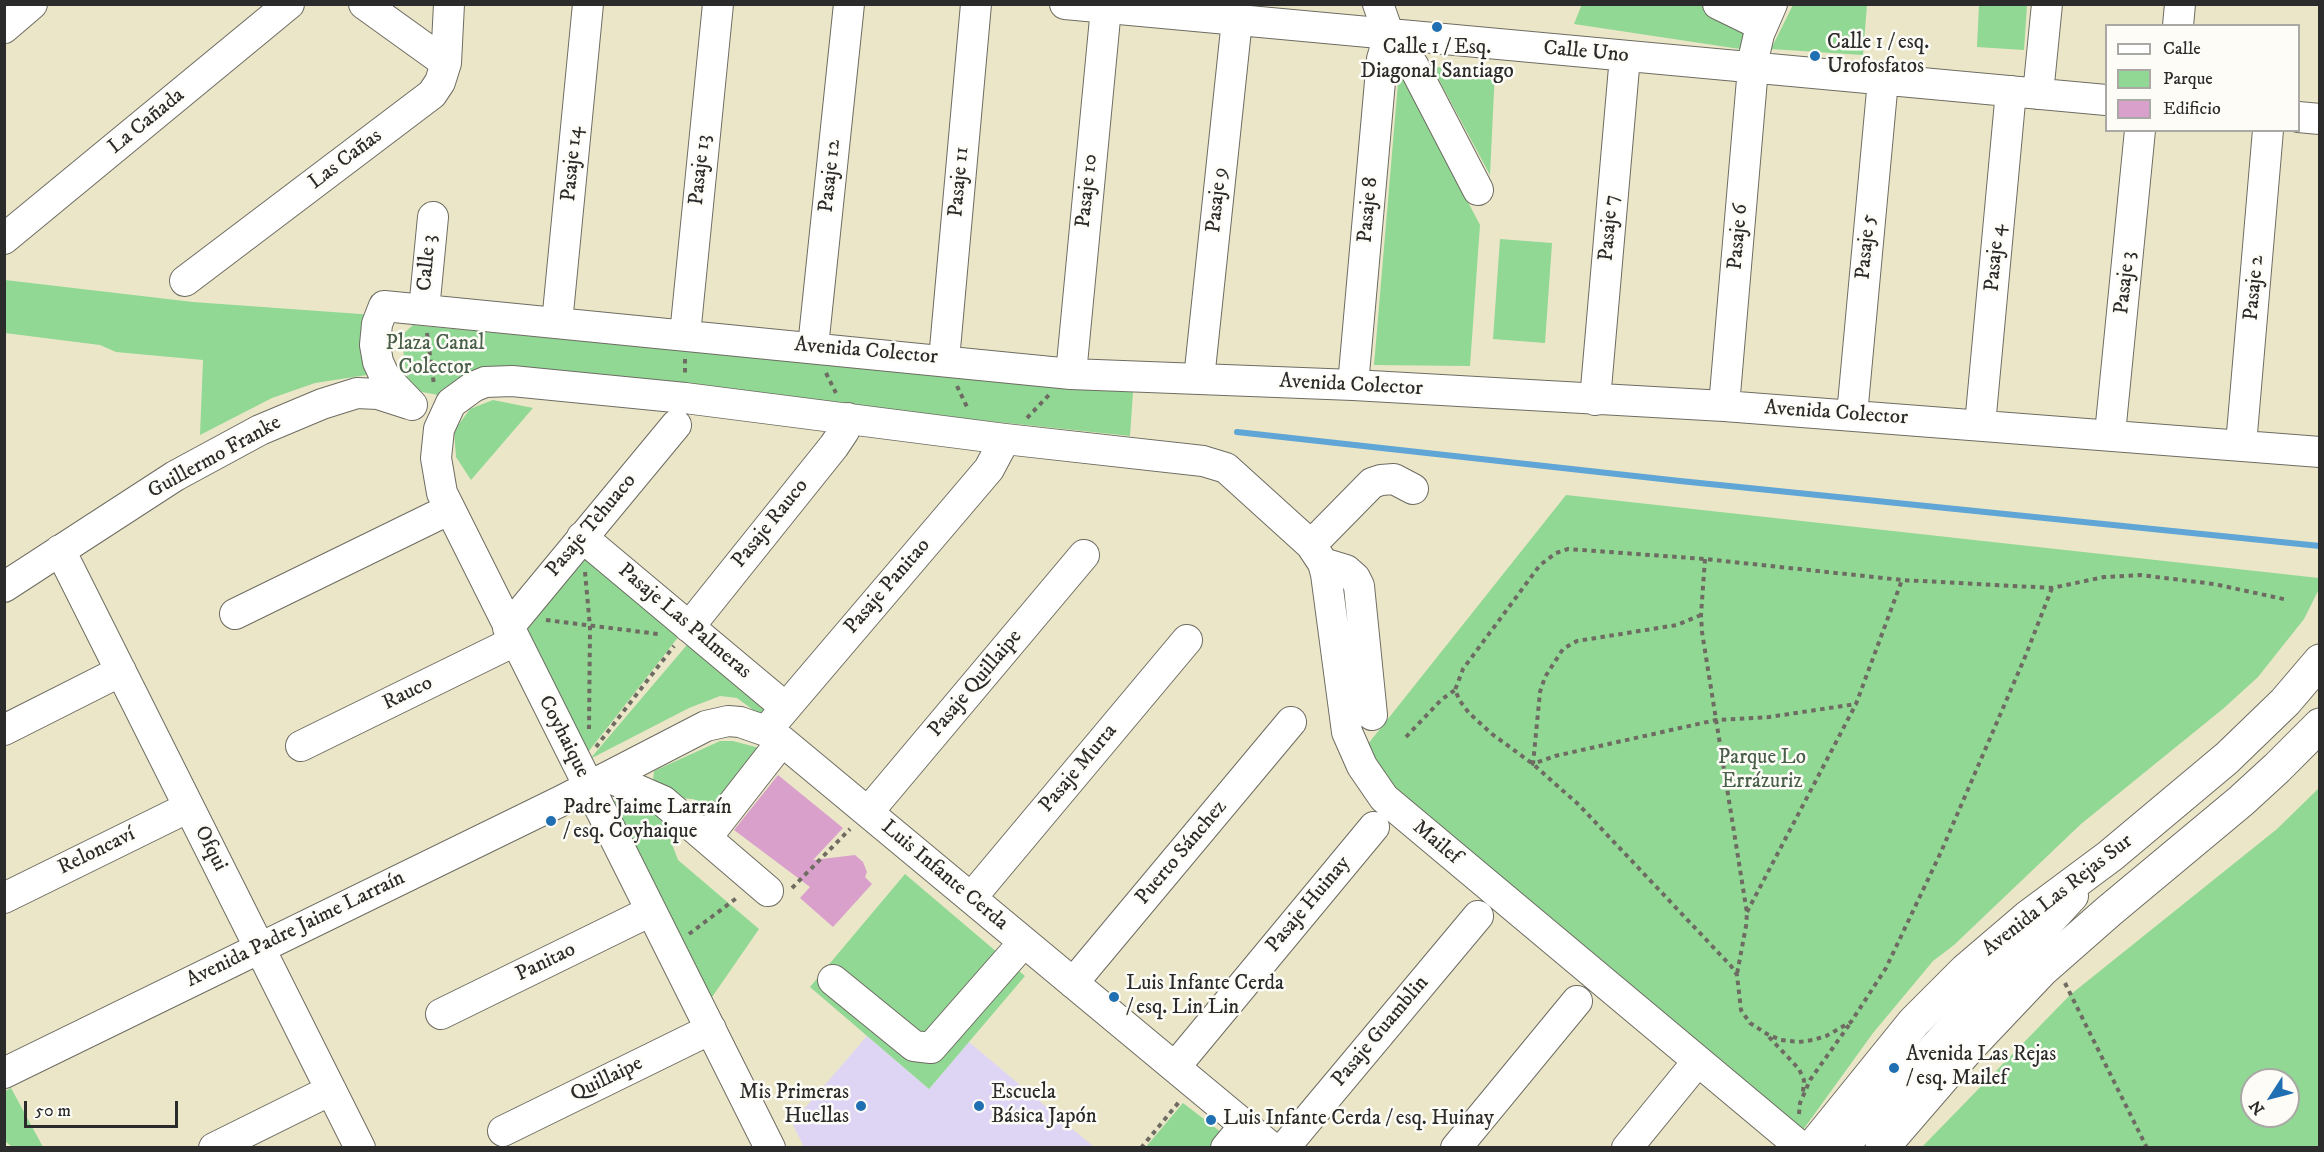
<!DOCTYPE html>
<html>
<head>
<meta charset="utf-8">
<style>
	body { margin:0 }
	#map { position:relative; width:2324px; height:1152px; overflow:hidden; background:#ebe6c8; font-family:"IM FELL DW Pica",serif }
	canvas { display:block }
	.frame { position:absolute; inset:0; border:6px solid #2b2b2b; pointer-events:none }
	.legend { position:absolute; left:2105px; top:24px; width:195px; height:108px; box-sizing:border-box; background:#fdfcf7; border:2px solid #a9a8a5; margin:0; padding:8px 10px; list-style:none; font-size:18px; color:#2b2b2b }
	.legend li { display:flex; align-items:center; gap:12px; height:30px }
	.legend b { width:30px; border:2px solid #a9a8a5 }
	.north { position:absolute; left:2240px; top:1068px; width:60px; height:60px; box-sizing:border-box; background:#fdfcf7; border:2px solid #a9a8a5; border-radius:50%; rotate:234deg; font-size:16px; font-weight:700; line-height:24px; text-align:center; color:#2b2b2b }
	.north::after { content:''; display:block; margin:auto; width:21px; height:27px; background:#1f6fb2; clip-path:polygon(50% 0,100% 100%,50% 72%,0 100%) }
	.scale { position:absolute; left:24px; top:1101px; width:154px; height:27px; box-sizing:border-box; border:3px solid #2b2b2b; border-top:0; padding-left:8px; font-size:18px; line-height:21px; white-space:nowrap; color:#2b2b2b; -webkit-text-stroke:4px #fdfcf7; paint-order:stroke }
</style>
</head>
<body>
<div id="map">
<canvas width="2324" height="1152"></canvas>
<div class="frame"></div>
<ul class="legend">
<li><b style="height:8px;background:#fff"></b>Calle</li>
<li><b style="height:16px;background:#90d894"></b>Parque</li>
<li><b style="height:16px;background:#d8a0cb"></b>Edificio</li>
</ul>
<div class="north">N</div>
<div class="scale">50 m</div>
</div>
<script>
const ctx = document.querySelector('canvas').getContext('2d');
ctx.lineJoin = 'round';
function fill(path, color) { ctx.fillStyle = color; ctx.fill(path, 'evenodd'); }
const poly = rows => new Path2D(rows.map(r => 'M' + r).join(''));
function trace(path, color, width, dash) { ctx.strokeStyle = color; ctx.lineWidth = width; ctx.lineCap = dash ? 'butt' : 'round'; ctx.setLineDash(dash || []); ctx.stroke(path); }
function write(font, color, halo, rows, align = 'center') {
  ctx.font = font + ' "IM FELL DW Pica",serif'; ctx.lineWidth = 5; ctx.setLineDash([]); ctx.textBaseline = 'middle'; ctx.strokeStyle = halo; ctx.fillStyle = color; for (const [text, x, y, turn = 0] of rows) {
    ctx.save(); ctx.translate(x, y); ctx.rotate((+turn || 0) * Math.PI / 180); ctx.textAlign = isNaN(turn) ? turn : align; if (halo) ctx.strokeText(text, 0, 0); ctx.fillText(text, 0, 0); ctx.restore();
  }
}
const built = poly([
	[867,1036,929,1089,969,1042,1094,1147,804,1147,792,1123]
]);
const green = poly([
	[1582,4,1707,5,1748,21,1740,49,1574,24],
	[1793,5,1867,5,1863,55,1771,49],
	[1979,5,2027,5,2024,50,1977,47],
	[1432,67,1495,70,1490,175],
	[1399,71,1480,225,1470,366,1374,365],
	[1500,239,1552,243,1545,343,1493,339],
	[5,280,193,302,374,315,364,332,367,375,315,383,272,398,200,435,203,360,116,352,100,345,5,333],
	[413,325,1076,388,1133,392,1130,436,486,368,467,373,443,389,438,395,417,391,407,377,401,336],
	[493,400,533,408,471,480,456,457,454,431,470,409],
	[1566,495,2319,578,2319,589,2304,619,2258,677,2224,708,2081,824,1954,945,1933,961,1873,1033,1800,1134,1394,795,1364,749],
	[589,551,683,631,585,756,524,634],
	[692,639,779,707,768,721,737,698,720,696,689,708,590,759],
	[720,741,733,741,767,750,716,808,693,799,664,797,653,781,654,771],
	[2319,788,2319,1147,1922,1147,2070,995,2277,829],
	[2252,1080,2288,1080,2288,1116,2252,1116],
	[615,793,657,804,678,860,759,929,710,1000,612,808],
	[905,874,1025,976,929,1089,810,987],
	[11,1088,43,1147,12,1147,5,1141,5,1091],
	[1183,1103,1230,1139,1223,1147,1145,1148]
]);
const stream = poly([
	[1237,432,1680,481,2320,546]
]);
const building = poly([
	[778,775,843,828,813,860,855,855,863,862,867,872,865,877,872,884,833,927,800,898,810,887,734,830]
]);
const path = poly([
	[427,333,434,385],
	[685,359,685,375],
	[826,373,836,393],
	[957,386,968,409],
	[1027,418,1049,395],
	[1705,559,1701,615,1702,632,1747,913,1746,926,1737,974],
	[585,572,590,627,589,729],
	[2052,588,2025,657,1941,852,1886,968,1851,1022,1826,1036,1813,1040,1799,1042,1781,1040,1767,1034,1750,1023,1741,1010,1737,975,1731,966,1579,805,1533,764,1492,734,1469,713,1460,701,1455,690,1463,669,1540,565,1556,553,1568,549,1705,559,1902,580,2052,588,2104,577,2140,575,2214,584,2288,600],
	[1701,615,1677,625,1577,641,1563,649,1545,677,1540,692,1533,764,1555,756,1716,720,1769,717,1856,704],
	[546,620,658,634],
	[1406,737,1441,700,1455,690],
	[596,747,674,646],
	[792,888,850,829],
	[1747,912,1856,704,1902,580],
	[689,934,738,897],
	[2065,983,2147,1148],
	[1769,1037,1799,1069,1804,1080,1803,1092],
	[1799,1114,1800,1103,1810,1080,1849,1025],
	[1141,1148,1179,1102]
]);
const minor = poly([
	[364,4,446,63],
	[1065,4,2106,100],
	[1378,4,1389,35,1413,65,1478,190],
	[1718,4,1755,22],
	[2178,26,2180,4],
	[4,28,32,4],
	[2038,94,2047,4],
	[2298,117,2320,119],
	[4,239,289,4],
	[185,281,432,94,440,82,446,63,449,4],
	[424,310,433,217],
	[557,323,588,4],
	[685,335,718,4],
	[813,347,849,4],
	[944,360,976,4],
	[1071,374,1106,8],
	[1199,379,1237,20],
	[1353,385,1382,59,1389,35],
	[1595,400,1625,56],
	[412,405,385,377,378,362,375,345,377,324,384,306,1071,374,1353,385,1724,406,2320,452],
	[1724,406,1754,56,1759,34,1772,4],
	[1852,415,1883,80],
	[1980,425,2011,91],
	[2110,434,2140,130],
	[2241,445,2268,130],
	[582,537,785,707],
	[1311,545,1372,483,1381,480,1394,479,1413,489],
	[60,550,360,1148],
	[1323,563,1346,570,1355,578,1359,586,1372,715],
	[4,587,175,476,260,430,322,404,357,393,378,394,409,404],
	[235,614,448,510],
	[689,627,834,446,844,431,848,418],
	[508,628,676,425],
	[4,730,121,671],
	[766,731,989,469,1005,439],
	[301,746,515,641],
	[608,777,663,801,768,891],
	[868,812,1084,555],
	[707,837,782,741],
	[4,898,189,807],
	[971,898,1187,640],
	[833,980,914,1046,931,1048,1024,942],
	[1073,983,1291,722],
	[441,1014,651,911],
	[1175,1067,1374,827],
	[4,1073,559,802,706,726,728,721,740,722,766,731,782,741,1272,1148],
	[503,1131,711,1029],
	[214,1148,331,1090],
	[770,1148,442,493,436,458,439,429,451,403,473,387,485,382,512,381,685,398,1005,439,1203,461,1226,468,1311,545,1323,563,1326,574,1347,732,1362,766,1384,798,1802,1148],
	[1226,1148,1245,1125],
	[1284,1148,1478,916],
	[1456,1148,1577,1001],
	[1627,1148,1698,1061],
	[1842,1148,2073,896]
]);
const major = poly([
	[1812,1148,1914,1022,1966,970,2028,917,2110,856,2227,758,2285,702,2320,661],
	[1882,1148,1970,1046,2043,969,2109,911,2241,801,2277,768,2320,725]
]);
const markers = [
	[1437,27,6,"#1f6fb2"],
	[1815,56,6,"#1f6fb2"],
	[551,821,6,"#1f6fb2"],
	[1114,997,6,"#1f6fb2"],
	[1894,1068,6,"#1f6fb2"],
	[861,1106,6,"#1f6fb2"],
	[979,1106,6,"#1f6fb2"],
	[1211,1120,6,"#1f6fb2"]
];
const poiNames = [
	["Calle 1 / esq.",1827,44],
	["Urofosfatos",1827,68],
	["Calle 1 / Esq.",1437,49,"center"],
	["Diagonal Santiago",1437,73,"center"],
	["Padre Jaime Larraín",563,809],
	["/ esq. Coyhaique",563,833],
	["Luis Infante Cerda",1126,985],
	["/ esq. Lin Lin",1126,1009],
	["Avenida Las Rejas",1906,1056],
	["/ esq. Mailef",1906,1080],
	["Mis Primeras",849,1094,"right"],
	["Huellas",849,1118,"right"],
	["Escuela",991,1094],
	["Básica Japón",991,1118],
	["Luis Infante Cerda / esq. Huinay",1223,1120]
];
const streetNames = [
	["Calle Uno",1586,53,5],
	["La Cañada",147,122,-39],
	["Las Cañas",346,160,-37],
	["Pasaje 14",573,164,-85],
	["Pasaje 13",701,170,-84],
	["Pasaje 12",831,176,-84],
	["Pasaje 11",960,182,-85],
	["Pasaje 10",1088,191,-84],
	["Pasaje 9",1218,200,-84],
	["Pasaje 8",1369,210,-85],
	["Pasaje 7",1610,228,-85],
	["Pasaje 6",1739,237,-85],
	["Pasaje 5",1867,247,-85],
	["Pasaje 4",1996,258,-85],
	["Calle 3",428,263,-85],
	["Pasaje 3",2126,283,-84],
	["Pasaje 2",2255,288,-85],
	["Avenida Colector",866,352,5],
	["Avenida Colector",1351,386,3],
	["Avenida Colector",1836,414,4],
	["Guillermo Franke",215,458,-29],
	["Pasaje Rauco",771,524,-51],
	["Pasaje Tehuaco",592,526,-50],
	["Pasaje Panitao",888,587,-49],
	["Pasaje Las Palmeras",684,622,40],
	["Pasaje Quillaipe",976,684,-50],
	["Rauco",408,694,-26],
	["Coyhaique",563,737,63],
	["Pasaje Murta",1079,769,-50],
	["Mailef",1436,843,40],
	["Ofqui",210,849,63],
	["Reloncaví",97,852,-26],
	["Puerto Sánchez",1182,853,-50],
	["Luis Infante Cerda",944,876,40],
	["Avenida Las Rejas Sur",2058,896,-38],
	["Pasaje Huinay",1309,905,-50],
	["Avenida Padre Jaime Larraín",296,930,-26],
	["Panitao",546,963,-26],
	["Pasaje Guamblin",1381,1032,-50],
	["Quillaipe",607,1080,-26]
];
const parkNames = [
	["Plaza Canal",435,345],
	["Colector",435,369],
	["Parque Lo",1762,759],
	["Errázuriz",1762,783]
];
fill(built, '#ded5f5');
fill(green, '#90d894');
trace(stream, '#5fa5d5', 6);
fill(building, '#d8a0cb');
trace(minor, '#6e6c62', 32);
trace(major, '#6e6c62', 35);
trace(path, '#6e6c62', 4, [4.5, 4.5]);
trace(minor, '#fff', 30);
trace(major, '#fff', 33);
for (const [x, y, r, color] of markers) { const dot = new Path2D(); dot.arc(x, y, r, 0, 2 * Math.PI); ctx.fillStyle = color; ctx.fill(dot); trace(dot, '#fdfcf7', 2); }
write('21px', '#2b2b2b', '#fdfcf7', poiNames, 'left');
write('21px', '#2b2b2b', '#fdfcf7', streetNames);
write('21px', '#495f4a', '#fdfcf7', parkNames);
</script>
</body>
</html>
